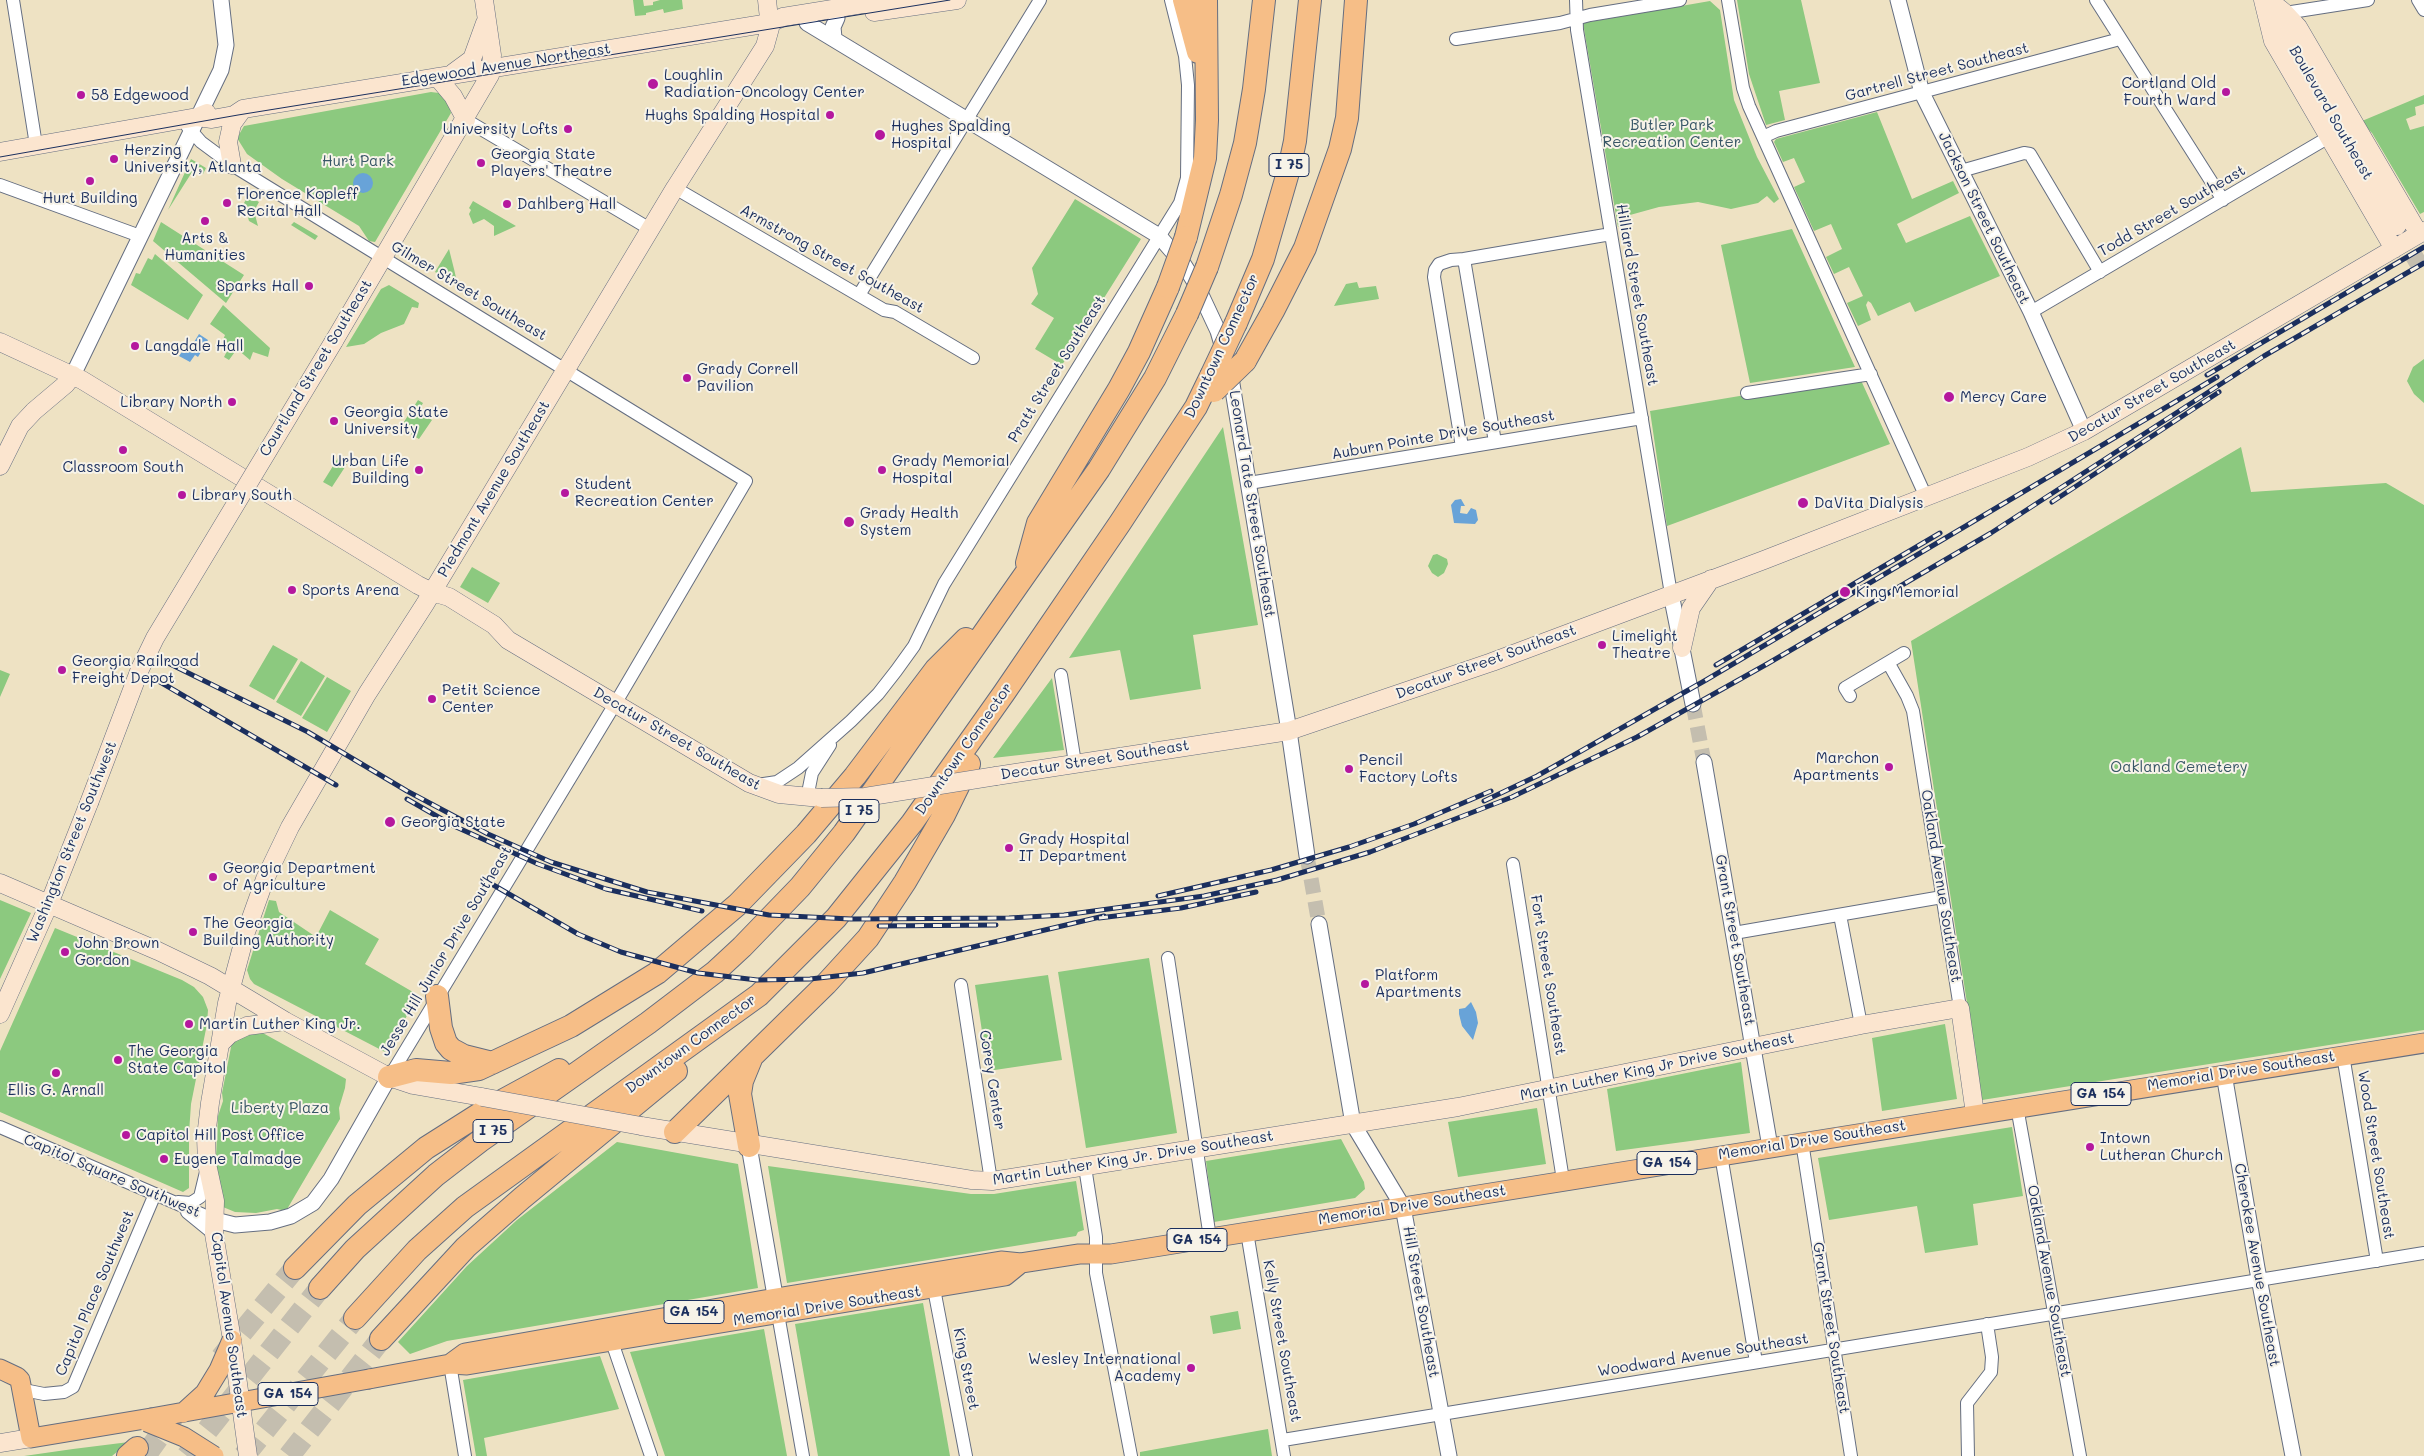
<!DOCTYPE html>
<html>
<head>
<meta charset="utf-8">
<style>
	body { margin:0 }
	canvas { display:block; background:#eee2c3 }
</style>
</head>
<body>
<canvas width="2424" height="1456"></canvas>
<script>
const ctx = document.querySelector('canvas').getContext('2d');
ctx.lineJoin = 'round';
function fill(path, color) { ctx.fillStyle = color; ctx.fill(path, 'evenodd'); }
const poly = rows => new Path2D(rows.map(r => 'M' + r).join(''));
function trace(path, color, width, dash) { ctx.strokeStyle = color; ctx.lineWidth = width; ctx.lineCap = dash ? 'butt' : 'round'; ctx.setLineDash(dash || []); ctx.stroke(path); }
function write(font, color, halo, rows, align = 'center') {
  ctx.font = font + ' Mali,sans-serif'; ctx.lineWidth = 4; ctx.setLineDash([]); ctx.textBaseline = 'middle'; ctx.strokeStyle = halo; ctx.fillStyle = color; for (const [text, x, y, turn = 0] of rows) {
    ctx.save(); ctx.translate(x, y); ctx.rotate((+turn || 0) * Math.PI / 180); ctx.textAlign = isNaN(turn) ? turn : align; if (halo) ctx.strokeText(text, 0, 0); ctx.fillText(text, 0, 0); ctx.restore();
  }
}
const green = poly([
	[633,0,643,0,644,6,653,5,653,2,660,0,682,0,683,9,664,13,663,9,646,13,646,15,635,16],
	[1737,0,1801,0,1820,83,1779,91,1785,120,1766,125,1749,74],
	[1710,1,1720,10,1734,100,1757,157,1779,199,1774,203,1767,196,1758,203,1731,209,1698,202,1659,207,1630,215,1633,223,1618,227,1583,23],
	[431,92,439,93,447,100,451,113,375,242,369,241,359,226,282,179,247,154,237,138,244,126],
	[2424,95,2424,104,2415,107,2416,115,2406,119,2410,130,2424,126,2424,212,2420,214,2372,133,2365,126,2362,121],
	[1877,112,1912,199,1953,181,1959,193,1897,224,1906,243,1970,216,2000,276,1915,312,1910,302,1878,316,1871,303,1868,301,1866,305,1871,320,1858,326,1847,303,1863,296,1849,267,1834,274,1826,257,1842,249,1831,224,1814,231,1794,187,1805,182,1794,158,1783,162,1774,142,1776,139],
	[191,159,206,168,203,174,194,169,168,210],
	[248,196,259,202,254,211,258,226,249,221,244,203],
	[1075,199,1141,239,1062,365,1035,349,1054,318,1031,304,1038,294,1032,268],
	[473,201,516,226,494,236,494,226,484,219,473,224,469,214,471,210,469,208],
	[161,222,244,275,226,303,153,241],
	[294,222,318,236,315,240,291,225],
	[1792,229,1855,367,1750,383,1721,245],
	[449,249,454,269,458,286,435,272],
	[155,254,203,295,188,320,131,285,136,273,140,274,148,258,152,260],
	[1357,282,1359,288,1376,286,1379,299,1334,306,1346,284],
	[389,285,419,303,418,308,412,307,404,324,381,333,364,344,346,347,381,289],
	[223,305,270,348,268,357,253,352,250,360,237,349,229,360,224,357,230,345,223,340,225,335,210,324],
	[2424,359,2424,403,2414,394,2407,381,2413,367],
	[1859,376,1890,444,1667,526,1650,411],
	[418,400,423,403,418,412,432,420,419,439,400,428],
	[1223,427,1258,625,1193,635,1201,689,1130,700,1120,650,1069,658],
	[2241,447,2251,492,2386,483,2424,505,2424,1030,1982,1100,1911,641],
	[338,458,347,464,332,487,323,482],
	[1437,554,1447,559,1448,564,1444,573,1438,577,1432,573,1428,566,1433,555],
	[472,567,500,583,488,603,460,587],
	[273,645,298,659,274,700,249,686],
	[301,661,325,676,301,716,276,702],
	[0,670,10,674,0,697],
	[327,677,351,691,327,732,302,718],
	[1052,678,1064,750,993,758],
	[0,900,31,913,0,979],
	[269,900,276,901,279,912,316,937,330,910,379,939,365,964,418,995,387,1053,254,984,250,979,247,970],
	[55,928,182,980,194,987,203,997,208,1010,207,1024,191,1104,189,1133,189,1188,183,1192,0,1112,0,1051],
	[1149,958,1177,1133,1086,1148,1058,972],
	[1048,975,1062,1060,988,1071,975,985],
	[1945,1024,1957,1099,1882,1111,1872,1038],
	[261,1032,346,1079,345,1088,339,1108,340,1119,286,1211,277,1209,256,1213,235,1212,223,1207,215,1177,218,1116,223,1101,222,1093,232,1042,243,1033],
	[1741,1062,1750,1133,1616,1151,1607,1089],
	[1537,1108,1546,1164,1458,1177,1448,1122],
	[2012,1127,2023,1196,1973,1204,1978,1245,1925,1253,1917,1206,1829,1220,1818,1158],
	[1341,1139,1364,1182,1365,1189,1355,1198,1214,1222,1206,1161],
	[617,1142,738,1164,758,1288,447,1341,410,1354,398,1342,467,1266,517,1220],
	[768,1166,971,1194,994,1194,1076,1181,1084,1230,1078,1232,1076,1236,787,1283],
	[923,1303,950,1456,818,1456,795,1324],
	[1238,1311,1241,1329,1213,1334,1210,1316],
	[764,1329,787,1456,665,1456,630,1352],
	[600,1356,619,1409,484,1438,487,1456,476,1456,463,1380],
	[1268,1429,1272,1456,1140,1456,1140,1452],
	[129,1442,112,1456,24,1456,73,1449]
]);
const water = poly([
	'353 183a10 10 0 1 1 20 0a10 10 0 1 1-20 0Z',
	[199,334,208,340,198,357,195,355,190,362,179,356,187,344,191,347],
	[1461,499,1465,506,1461,506,1460,513,1467,514,1471,508,1476,510,1478,520,1475,524,1454,523,1451,505,1455,500],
	[1471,1002,1476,1012,1478,1023,1473,1040,1462,1026,1459,1014,1459,1009,1465,1008]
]);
const tertiaryTunnel = poly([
	[1693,704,1704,762],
	[1307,856,1319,924]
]);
const secondaryTunnel = poly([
	[2398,229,2424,273]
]);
const motorwayTunnel = poly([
	[221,1358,295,1268],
	[145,1456,177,1411],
	[187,1456,320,1288],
	[244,1456,355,1318],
	[289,1456,381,1339]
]);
const minor = poly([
	[13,0,36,145],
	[1576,0,1577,30,1671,594],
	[1728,0,1743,88,1749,106,1926,497],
	[2096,0,2223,200],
	[2418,0,2424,10],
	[2285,13,2368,0],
	[1456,39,1560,23,1590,15,1680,0],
	[466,120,650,229],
	[187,126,201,142,232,165,746,481,615,704,390,1076],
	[1763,137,1776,131,2120,39],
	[1961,171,2024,153,2030,154,2100,272],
	[0,185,140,236],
	[675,188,884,310,895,312,973,358],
	[1464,259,1611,234],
	[859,295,1040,0],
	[2031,312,2329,137],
	[1747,393,1871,374],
	[1462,447,1434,277,1435,270,1439,264,1451,260,1464,259,1495,442],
	[1249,483,1642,418],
	[1889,664,1907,696,1913,711,1960,1008],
	[1061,675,1075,763],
	[1850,696,1845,688,1904,653],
	[757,785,777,782,798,768,851,721,878,694,896,671,914,646,944,584,1180,203,1187,178,1188,85,1185,56,1171,0],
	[807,798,812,773,830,745],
	[1513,864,1563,1180],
	[1840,915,1861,1025],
	[1734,933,1942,897],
	[1168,958,1210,1238],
	[961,985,991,1181],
	[2343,1055,2377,1261],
	[2017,1107,2080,1456],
	[0,1127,215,1220],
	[1802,1142,1851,1456],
	[1721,1155,1756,1362],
	[1085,1167,1096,1237,1096,1273,1131,1456],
	[178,1202,191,1203,200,1197,206,1172],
	[187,1212,214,1234],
	[1247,1232,1284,1456],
	[934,1289,966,1456],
	[778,1314,803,1456],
	[612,1342,651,1456],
	[450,1364,465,1456],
	[24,1390,44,1394,64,1392,73,1387,155,1194],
	[1283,1440,2424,1253],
	[1968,1456,1967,1403,1991,1372,1992,1357,1987,1324]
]);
const tertiary = poly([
	[1898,0,1922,93,2031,312,2084,431],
	[807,23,1159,236,1184,265,1196,284,1218,331,1230,372,1289,731,1307,856],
	[834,38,833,27,837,18],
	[73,375,221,70,226,45,221,0],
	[1671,594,1693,704],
	[1704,762,1770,1147],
	[1319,924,1353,1124,1403,1207,1449,1456],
	[2224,1074,2257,1268,2293,1456],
	[749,1146,777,1307],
	[215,1220,235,1225,270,1222,291,1216,313,1203,331,1179,389,1077]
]);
const secondary = poly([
	[2263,0,2273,41,2394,249],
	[2269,0,2285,13,2298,27,2419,234],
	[2272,11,2397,226],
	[874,12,957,0],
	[453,73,472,59,485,23],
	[437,77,453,96,466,120],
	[197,117,212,119,234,115,243,109,751,26,770,23,783,17,887,0],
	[0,152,197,117,207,113],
	[232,165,228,142,232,124,243,109],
	[334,341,490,75,492,55,484,0],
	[0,342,82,380,418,585,432,592,449,597,494,625,508,640,749,783,779,794,821,798],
	[0,466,20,426,34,411,66,384,73,375],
	[1682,648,1691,608,1711,579],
	[996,776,1289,731,1492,662,1764,560,2028,457,2084,431,2424,231],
	[0,883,158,951,210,976,285,1021,389,1077,413,1085,482,1097],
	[0,1014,49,904,89,803],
	[220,1044,230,1034,247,1026,285,1021],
	[641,1126,972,1180,992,1181,1458,1107,1861,1025,1960,1008,1975,1114],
	[232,1340,214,1234,215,1201,207,1164,206,1137,210,1103,227,1003,246,932,265,879,290,827,367,694,425,604,675,188,765,46,770,28,767,0],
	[0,1443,31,1438]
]);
const primary = poly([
	[450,1364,465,1353,764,1300,1001,1261,1021,1263,1079,1254,1111,1254,2424,1043],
	[0,1369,17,1377,20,1380,31,1438,151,1418],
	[369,1379,450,1364,467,1365,1005,1276,1021,1263]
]);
const motorway = poly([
	[1184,0,1198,52],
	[1186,237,1205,158,1207,120,1206,0],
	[1207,267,1231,195,1245,143,1254,89,1264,0],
	[1236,323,1263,259,1289,169,1295,141,1310,0],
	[1245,361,1273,311,1305,248,1340,149,1347,118,1356,0],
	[1027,563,1038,523,1119,389,1139,352,1168,287],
	[437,996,441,1028,446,1043,451,1049,464,1056,492,1063],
	[389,1077,416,1070,451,1073,479,1069,571,1026,657,973,737,905,806,834,855,776,936,669,966,639],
	[675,1132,826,984,868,938,905,882,944,815,969,764],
	[749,1146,740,1094,742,1081,751,1059],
	[295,1268,357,1205,426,1148,489,1108,559,1070],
	[320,1288,355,1249,436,1175,480,1141,648,1023,715,972,742,947,800,887,844,833,1099,469,1155,378,1187,314],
	[355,1318,417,1250,465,1207,759,995,836,918,912,823,1004,693,1120,523,1196,407,1211,376],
	[381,1339,466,1247,522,1198,676,1071],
	[128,1456,137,1448]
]);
const tram = poly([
	[0,157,238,115,950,0]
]);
const rail = poly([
	[2207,375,2424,247],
	[2052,502,2219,392],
	[162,660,308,732,407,791,488,834,551,862,647,892,769,915,851,919,1009,918,1064,915,1204,896,1277,880,1370,852,1512,797,1637,737,1767,664,1991,533,2264,356,2424,263],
	[1716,665,1940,533],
	[155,679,336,785],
	[407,799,454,826,538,864,606,889,702,911],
	[1484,801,1537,776,1706,680,2217,377],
	[483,879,578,934,621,952,698,973,757,980,810,979,863,973,1104,916],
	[1158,896,1271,870,1349,847,1414,824,1491,791],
	[1099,918,1181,908,1256,892],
	[879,926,996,925]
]);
const secondaryBridge = poly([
	[821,798,865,797,996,776],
	[89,803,140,669,155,638,334,341],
	[482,1097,641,1126],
	[232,1340,248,1456]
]);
const primaryBridge = poly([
	[183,1413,205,1393,219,1370,232,1340],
	[151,1418,369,1379],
	[147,1422,184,1437,214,1456]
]);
const motorwayBridge = poly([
	[1168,287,1186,237],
	[1187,314,1207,267],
	[1211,376,1236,323],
	[1214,391,1245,361]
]);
const markers = [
	[653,84,6,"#b5179e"],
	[2226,92,5,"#b5179e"],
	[81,95,5,"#b5179e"],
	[830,115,5,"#b5179e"],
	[568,129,5,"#b5179e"],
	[880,135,6,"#b5179e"],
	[114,159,5,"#b5179e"],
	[481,163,5,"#b5179e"],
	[90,181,5,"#b5179e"],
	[227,203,5,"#b5179e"],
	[507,204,5,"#b5179e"],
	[205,221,5,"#b5179e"],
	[309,286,5,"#b5179e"],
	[135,346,5,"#b5179e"],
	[687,378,5,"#b5179e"],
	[1949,397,6,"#b5179e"],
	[232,402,5,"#b5179e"],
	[334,421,5,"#b5179e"],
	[123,450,5,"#b5179e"],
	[419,470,5,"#b5179e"],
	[882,470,5,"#b5179e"],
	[565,493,5,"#b5179e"],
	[182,495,5,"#b5179e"],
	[1803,503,6,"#b5179e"],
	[849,522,6,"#b5179e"],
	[292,590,5,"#b5179e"],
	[1845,592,6,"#b5179e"],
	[1602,645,5,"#b5179e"],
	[62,670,5,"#b5179e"],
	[432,699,5,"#b5179e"],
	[1889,767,5,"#b5179e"],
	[1349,769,5,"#b5179e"],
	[390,822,6,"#b5179e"],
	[1009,848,5,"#b5179e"],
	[213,877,5,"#b5179e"],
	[193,932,5,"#b5179e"],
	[65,952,5,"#b5179e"],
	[1365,984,5,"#b5179e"],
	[189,1024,5,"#b5179e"],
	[118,1060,5,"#b5179e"],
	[56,1073,5,"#b5179e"],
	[126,1135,5,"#b5179e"],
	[2090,1147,5,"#b5179e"],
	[164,1159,5,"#b5179e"],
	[1191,1368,5,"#b5179e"]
];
const shields = [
	[1289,165,40],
	[859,811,40],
	[2101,1094,60],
	[493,1131,40],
	[1667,1163,60],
	[1197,1240,60],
	[694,1312,60],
	[288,1394,60]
];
const shieldNames = [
	["I 75",1289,165],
	["I 75",859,811],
	["GA 154",2101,1094],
	["I 75",493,1131],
	["GA 154",1667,1163],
	["GA 154",1197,1240],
	["GA 154",694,1312],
	["GA 154",288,1394]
];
const streetNames = [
	["Edgewood Avenue Northeast",506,65,-9],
	["Gartrell Street Southeast",1937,72,-15],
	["Boulevard Southeast",2331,113,60],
	["Todd Street Southeast",2172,211,-30],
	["Jackson Street Southeast",1984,218,64],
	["Armstrong Street Southeast",832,259,29],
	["Gilmer Street Southeast",469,291,31],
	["Hilliard Street Southeast",1637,295,80],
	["Downtown Connector",1222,346,-65],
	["Courtland Street Southeast",316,368,-59],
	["Pratt Street Southeast",1057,369,-58],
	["Decatur Street Southeast",2152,391,-30],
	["Auburn Pointe Drive Southeast",1443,435,-10],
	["Piedmont Avenue Southeast",494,489,-59],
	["Leonard Tate Street Southeast",1252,504,81],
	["Decatur Street Southeast",1486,662,-20],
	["Decatur Street Southeast",677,739,30],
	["Downtown Connector",964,749,-55],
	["Decatur Street Southeast",1095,760,-9],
	["Washington Street Southwest",72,842,-68],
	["Oakland Avenue Southeast",1941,886,81],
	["Grant Street Southeast",1735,940,80],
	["Jesse Hill Junior Drive Southeast",446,951,-59],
	["Fort Street Southeast",1548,975,81],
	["Downtown Connector",691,1044,-36],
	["Martin Luther King Jr Drive Southeast",1657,1067,-12],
	["Memorial Drive Southeast",2241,1071,-9],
	["Corey Center",992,1080,81],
	["Memorial Drive Southeast",1812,1140,-9],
	["Wood Street Southeast",2376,1155,81],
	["Martin Luther King Jr. Drive Southeast",1133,1158,-9],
	["Capitol Square Southwest",112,1176,23],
	["Memorial Drive Southeast",1412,1205,-9],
	["Cherokee Avenue Southeast",2257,1265,80],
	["Oakland Avenue Southeast",2049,1281,80],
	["Capitol Place Southwest",95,1293,-67],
	["Hill Street Southeast",1421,1302,80],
	["Memorial Drive Southeast",827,1306,-9],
	["Capitol Avenue Southeast",229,1325,82],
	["Grant Street Southeast",1831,1328,81],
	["Kelly Street Southeast",1282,1341,80],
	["Woodward Avenue Southeast",1703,1355,-9],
	["King Street",966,1369,79]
];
const poiNames = [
	["Loughlin",664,75],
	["Radiation-Oncology Center",664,92],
	["Cortland Old",2216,83,"right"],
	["Fourth Ward",2216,100,"right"],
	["58 Edgewood",91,95],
	["Hughs Spalding Hospital",820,115,"right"],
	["Hughes Spalding",891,126],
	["Hospital",891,143],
	["University Lofts",558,129,"right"],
	["Herzing",124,150],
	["University, Atlanta",124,167],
	["Georgia State",491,154],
	["Players' Theatre",491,171],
	["Florence Kopleff",237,194],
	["Recital Hall",237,211],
	["Hurt Building",90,198,"center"],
	["Dahlberg Hall",517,204],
	["Arts &",205,238,"center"],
	["Humanities",205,255,"center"],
	["Sparks Hall",299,286,"right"],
	["Langdale Hall",145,346],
	["Grady Correll",697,369],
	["Pavilion",697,386],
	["Mercy Care",1960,397],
	["Library North",222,402,"right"],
	["Georgia State",344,412],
	["University",344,429],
	["Urban Life",409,461,"right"],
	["Building",409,478,"right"],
	["Grady Memorial",892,461],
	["Hospital",892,478],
	["Classroom South",123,467,"center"],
	["Student",575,484],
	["Recreation Center",575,501],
	["Library South",192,495],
	["DaVita Dialysis",1814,503],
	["Grady Health",860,513],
	["System",860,530],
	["Sports Arena",302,590],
	["King Memorial",1856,592],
	["Limelight",1612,636],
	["Theatre",1612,653],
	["Georgia Railroad",72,661],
	["Freight Depot",72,678],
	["Petit Science",442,690],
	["Center",442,707],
	["Marchon",1879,758,"right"],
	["Apartments",1879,775,"right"],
	["Pencil",1359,760],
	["Factory Lofts",1359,777],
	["Georgia State",401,822],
	["Grady Hospital",1019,839],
	["IT Department",1019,856],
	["Georgia Department",223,868],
	["of Agriculture",223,885],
	["The Georgia",203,923],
	["Building Authority",203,940],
	["John Brown",75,943],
	["Gordon",75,960],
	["Platform",1375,975],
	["Apartments",1375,992],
	["Martin Luther King Jr.",199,1024],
	["The Georgia",128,1051],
	["State Capitol",128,1068],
	["Ellis G. Arnall",56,1090,"center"],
	["Capitol Hill Post Office",136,1135],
	["Intown",2100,1138],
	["Lutheran Church",2100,1155],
	["Eugene Talmadge",174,1159],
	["Wesley International",1181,1359,"right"],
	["Academy",1181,1376,"right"]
];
const parkNames = [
	["Butler Park",1672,125],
	["Recreation Center",1672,142],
	["Hurt Park",358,161],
	["Oakland Cemetery",2179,767],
	["Liberty Plaza",280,1108]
];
fill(green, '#8cc97f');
fill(water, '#68a3d8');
trace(tertiaryTunnel, '#c4beaf', 15, [15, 8]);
trace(secondaryTunnel, '#c4beaf', 18, [18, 9]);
trace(motorwayTunnel, '#c4beaf', 22, [22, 11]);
trace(minor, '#656e81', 14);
trace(tertiary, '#656e81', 17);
trace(secondary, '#656e81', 19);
trace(primary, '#656e81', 21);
trace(motorway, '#656e81', 24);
trace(minor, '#fff', 12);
trace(tertiary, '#fff', 15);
trace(secondary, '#fbe5cf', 18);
trace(primary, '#f6be87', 19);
trace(motorway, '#f6be87', 22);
trace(tram, '#1b2f5e', 1);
trace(rail, '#1b2f5e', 5);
trace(rail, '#f7f3e8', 3, [9]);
trace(secondaryBridge, '#656e81', 19, []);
trace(primaryBridge, '#656e81', 21, []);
trace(motorwayBridge, '#656e81', 24, []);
trace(secondaryBridge, '#fbe5cf', 18);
trace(primaryBridge, '#f6be87', 19);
trace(motorwayBridge, '#f6be87', 22);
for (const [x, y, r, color] of markers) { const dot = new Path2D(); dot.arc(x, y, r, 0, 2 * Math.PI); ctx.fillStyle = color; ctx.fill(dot); trace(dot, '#f7f3e8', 2); }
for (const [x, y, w] of shields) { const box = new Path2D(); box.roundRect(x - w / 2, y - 11.5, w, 23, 4); ctx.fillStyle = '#f7f3e8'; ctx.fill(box); trace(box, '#1b2f5e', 1); }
write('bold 14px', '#1b2f5e', null, shieldNames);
write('15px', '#1b2f5e', '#f7f3e8', streetNames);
write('15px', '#1b2f5e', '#f7f3e8', poiNames, 'left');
write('15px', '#375666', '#f7f3e8', parkNames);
</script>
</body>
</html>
